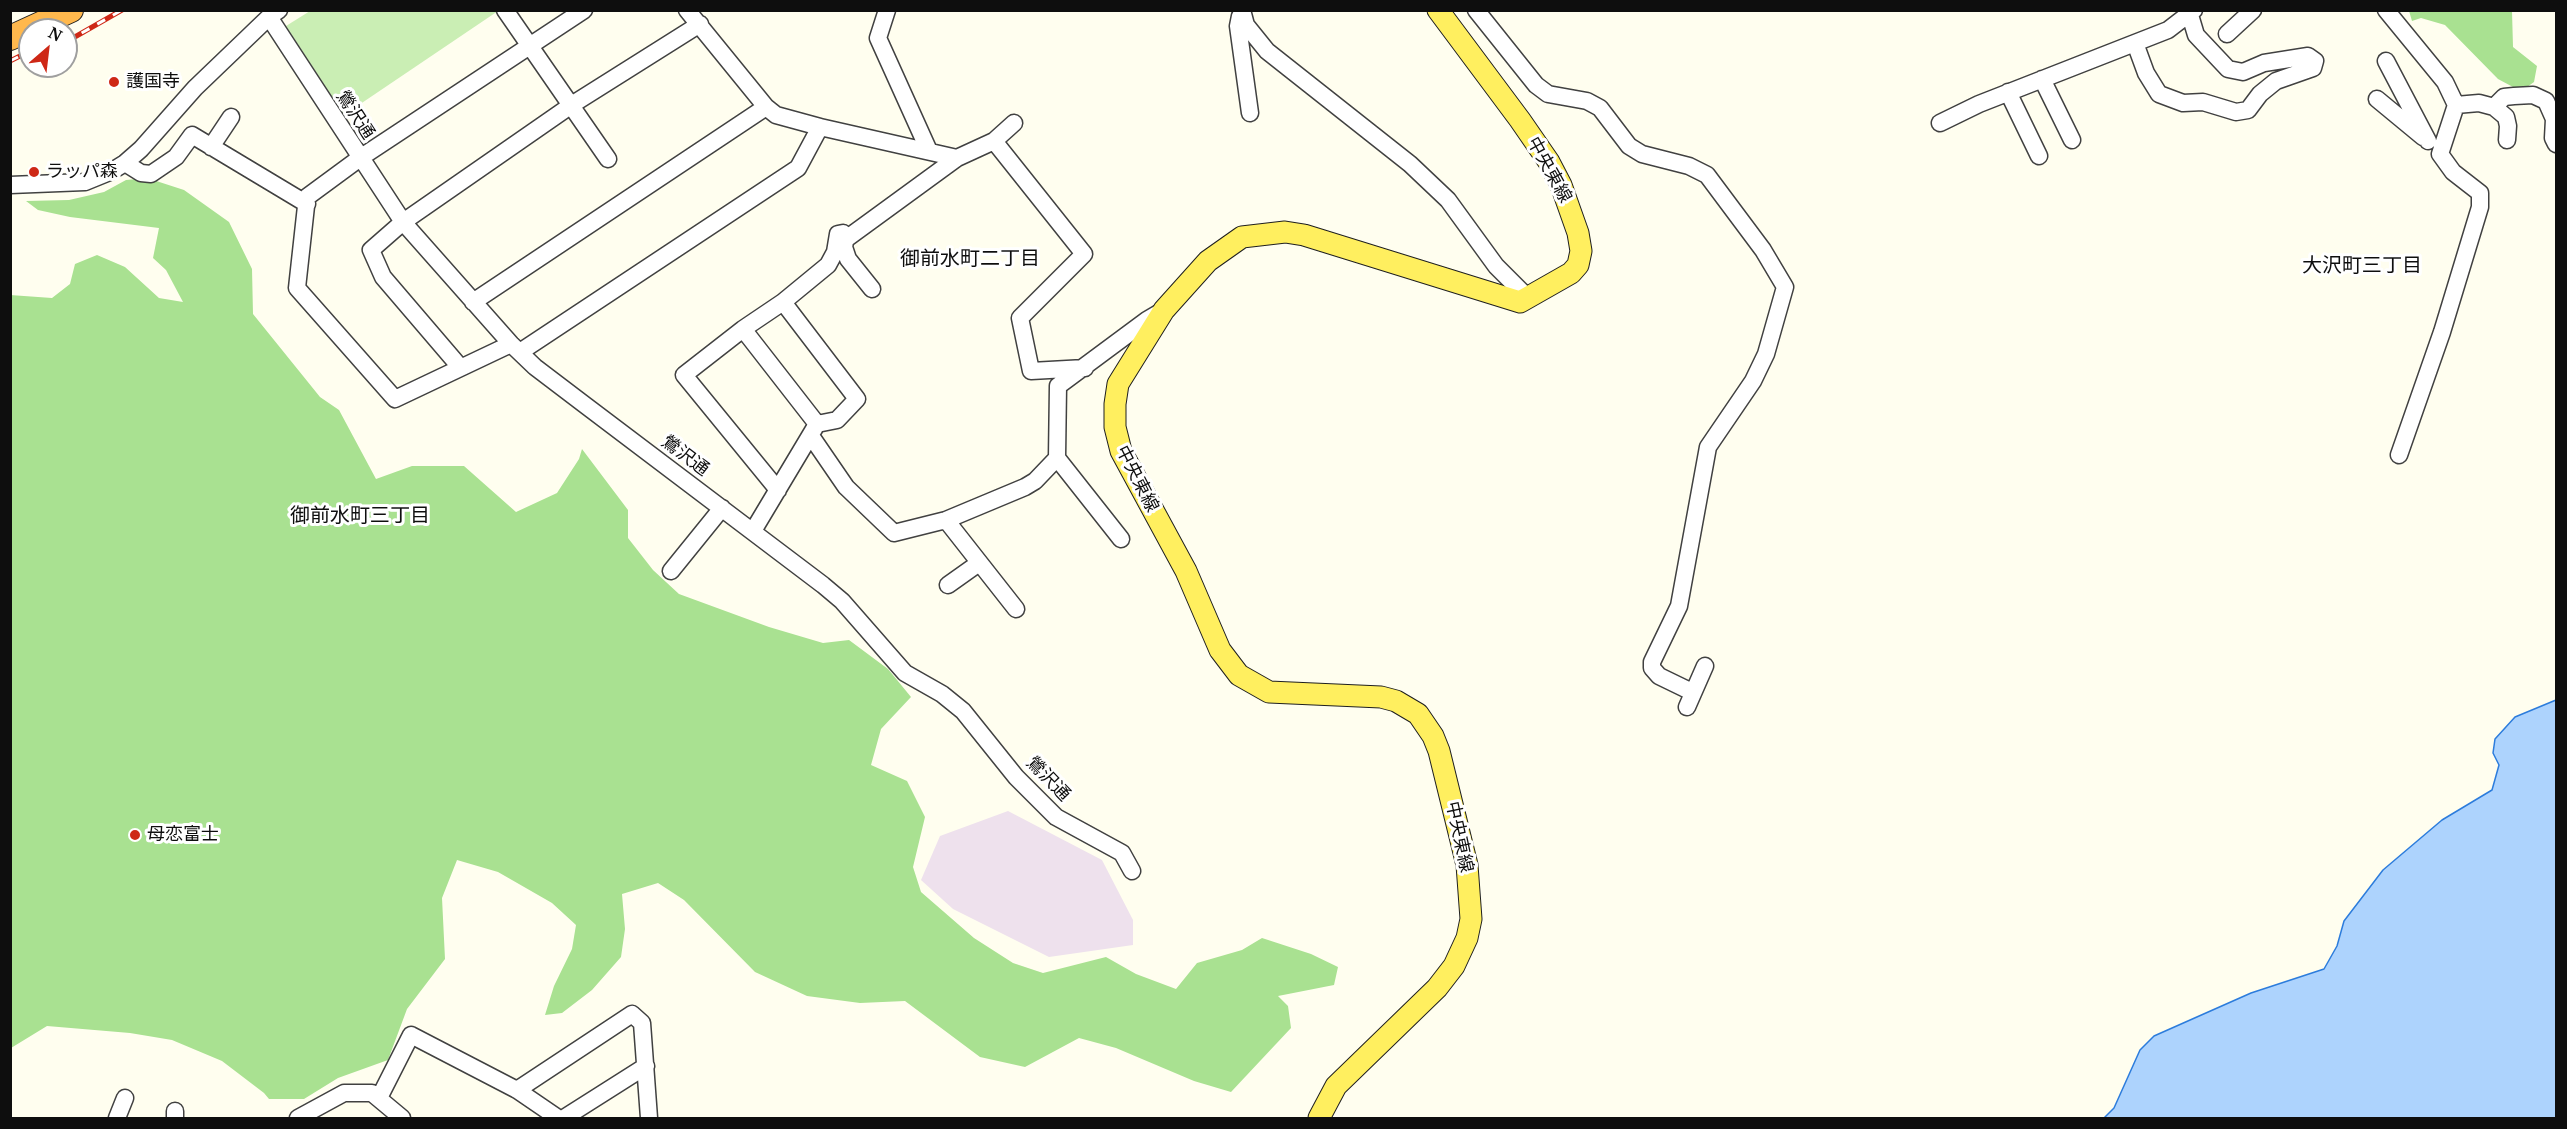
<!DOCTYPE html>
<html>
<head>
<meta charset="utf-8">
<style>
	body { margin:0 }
	#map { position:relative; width:2567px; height:1129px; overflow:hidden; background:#fffeef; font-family:"Noto Serif",serif }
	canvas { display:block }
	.frame { position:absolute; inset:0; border:12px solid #0e0e0e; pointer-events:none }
	.north { position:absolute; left:18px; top:18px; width:60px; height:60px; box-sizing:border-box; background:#fff; border:2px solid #9f9f9f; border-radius:50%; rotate:28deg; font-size:16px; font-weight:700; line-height:24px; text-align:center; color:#0e0e0e }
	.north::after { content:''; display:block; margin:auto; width:21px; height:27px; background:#ce2816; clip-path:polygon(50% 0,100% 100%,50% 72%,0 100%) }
</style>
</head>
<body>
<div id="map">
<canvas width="2567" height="1129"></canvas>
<div class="frame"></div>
<div class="north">N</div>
</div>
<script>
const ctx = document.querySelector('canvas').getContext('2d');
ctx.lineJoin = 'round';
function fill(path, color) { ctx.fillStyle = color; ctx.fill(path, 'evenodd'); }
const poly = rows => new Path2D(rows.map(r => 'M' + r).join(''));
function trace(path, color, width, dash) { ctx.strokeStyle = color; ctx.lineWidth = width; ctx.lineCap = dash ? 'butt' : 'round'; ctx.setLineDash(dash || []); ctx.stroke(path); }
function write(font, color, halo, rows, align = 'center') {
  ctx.font = font + ' "Noto Serif","Noto Sans JP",serif'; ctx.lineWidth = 6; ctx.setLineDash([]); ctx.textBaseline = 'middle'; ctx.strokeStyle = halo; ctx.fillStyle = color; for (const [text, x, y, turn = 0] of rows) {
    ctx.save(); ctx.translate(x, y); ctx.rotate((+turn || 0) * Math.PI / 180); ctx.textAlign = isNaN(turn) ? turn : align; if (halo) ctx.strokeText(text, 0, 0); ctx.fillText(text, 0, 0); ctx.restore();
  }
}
const industrial = poly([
	[1008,811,1102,860,1133,920,1133,945,1049,957,953,909,921,880,940,836]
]);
const green = poly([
	[310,11,498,11,344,115,286,26]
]);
const forest = poly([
	[2409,11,2512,11,2513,47,2537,66,2534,82,2527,87,2513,87,2498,79,2445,25,2421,18,2412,21],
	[147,178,184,190,229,222,252,269,253,314,320,397,339,410,376,479,412,466,464,466,516,512,557,493,579,459,582,449,628,510,628,538,653,570,679,594,769,627,823,643,849,640,888,669,911,697,881,729,871,765,907,781,925,817,913,867,921,892,974,938,1013,963,1043,973,1106,957,1136,974,1176,989,1197,963,1242,950,1262,938,1311,954,1338,967,1334,985,1278,996,1288,1006,1291,1028,1231,1092,1194,1081,1116,1048,1079,1038,1025,1067,980,1057,905,1001,860,1003,807,996,755,972,684,900,658,883,622,894,625,929,621,957,592,990,562,1013,545,1015,554,986,572,949,576,925,552,903,498,872,457,860,442,898,445,959,407,1009,388,1060,338,1078,304,1099,269,1099,264,1093,222,1061,172,1040,130,1033,47,1026,11,1048,10,295,52,298,70,284,75,264,97,255,125,267,159,298,183,302,166,270,153,258,159,228,70,217,38,210,26,201,69,200,104,192,126,180]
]);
const water = poly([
	[2556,700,2556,1118,2104,1118,2114,1108,2140,1050,2154,1036,2251,993,2324,969,2337,946,2344,921,2383,870,2442,820,2492,790,2499,765,2493,753,2495,739,2515,717,2556,700]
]);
const minor = poly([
	[505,10,608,159],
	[687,10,766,107,776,115,820,127],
	[887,10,878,38,929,151],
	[1242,10,1246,25,1267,51,1410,164,1448,200,1496,266,1528,298],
	[1476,10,1536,85,1548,94,1587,101,1600,108,1629,146,1642,154,1689,166,1707,175,1763,250,1785,287,1766,354,1753,381,1708,447,1679,606,1652,662,1652,668,1659,676,1692,692],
	[2386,10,2445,82,2456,105,2440,154,2453,172,2480,193,2480,207,2442,332,2399,455],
	[1240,16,1238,26,1250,113],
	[269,17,403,222,511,344,535,367,585,405,823,585,842,601,905,673,942,694,963,711,1016,777,1056,817,1122,853,1132,871],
	[2227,34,2253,10],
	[2135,43,2146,73,2159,94,2183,103,2203,102,2236,112,2248,110,2260,94,2276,81,2313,68,2315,61,2308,56,2264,63,2243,72,2228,69,2196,35,2190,15],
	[2386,61,2428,141],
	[2042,79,2072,140],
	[2008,92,2039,156],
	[2377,99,2423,137],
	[2456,105,2479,103,2494,107,2506,117,2508,126,2507,140],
	[2494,107,2504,97,2514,96,2533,95,2546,101,2554,119,2553,138,2556,144],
	[1940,123,1979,104,2168,30,2194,10],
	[994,141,1014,123],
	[211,147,231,117],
	[125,163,141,173,151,174,176,157,192,135,307,204],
	[10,185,85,182,112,171,125,163,141,149,195,88,269,17,279,10],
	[846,239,957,158,994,141,1084,254,1020,318,1031,371,1085,368],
	[473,302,766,107],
	[783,302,828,265,835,252,838,234,843,233,846,236,844,247,848,259,872,289],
	[743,329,817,424,753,531],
	[511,344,395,399,297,288,307,197,360,158,584,10],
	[520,352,798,168,820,127,957,158],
	[460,367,383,277,371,250,403,222,573,104,700,24],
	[811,436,846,487,894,533,946,520,1025,487,1035,481,1057,458],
	[778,490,684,375,743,329,783,302,857,399,837,420,817,424],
	[946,520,1016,609],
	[1121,539,1057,458,1058,386,1147,320,1164,310],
	[671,571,722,508],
	[948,585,979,563],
	[1687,707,1705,666],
	[517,1090,632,1014,642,1023,649,1118],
	[379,1098,411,1035,517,1090,558,1118],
	[117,1118,125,1098],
	[175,1118,175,1111],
	[298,1118,344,1093,372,1093,402,1118],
	[564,1118,646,1066]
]);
const major = poly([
	[1319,1118,1336,1086,1437,988,1454,966,1467,938,1471,919,1467,865,1439,751,1433,736,1418,714,1396,701,1381,697,1269,692,1239,675,1220,650,1186,571,1121,451,1115,427,1115,404,1118,384,1164,310,1208,261,1242,237,1285,232,1304,235,1520,302,1571,273,1578,265,1581,251,1578,233,1561,185,1549,162,1520,120,1438,10]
]);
const highway = poly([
	[10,38,71,10]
]);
const rail = poly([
	[66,42,122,10],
	[10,61,30,51]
]);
const markers = [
	[114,82,6,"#ce2816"],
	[34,172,6,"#ce2816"],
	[135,835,6,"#ce2816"]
];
const poiNames = [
	["護国寺",126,82],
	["ラッパ森",46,172],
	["母恋富士",147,835]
];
const streetNames = [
	["鶯沢通",355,115,57],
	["中央東線",1549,170,61],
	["鶯沢通",685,456,37],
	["中央東線",1137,479,63],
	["鶯沢通",1048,779,46],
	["中央東線",1459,837,78]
];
const neighbourhoodNames = [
	["御前水町二丁目",970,259],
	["大沢町三丁目",2362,266],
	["御前水町三丁目",360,516]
];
fill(industrial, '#eee1ed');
fill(green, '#caeeb4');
fill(forest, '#a9e191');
fill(water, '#add3fd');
trace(water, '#2c7cdc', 1.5);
trace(minor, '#414141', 19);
trace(major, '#1f1f1f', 23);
trace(highway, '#1f1f1f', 26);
trace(minor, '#fff', 16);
trace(major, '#ffef5f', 21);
trace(highway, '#ffb84d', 24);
trace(rail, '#ce2816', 5);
trace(rail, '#fff', 3, [9]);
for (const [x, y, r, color] of markers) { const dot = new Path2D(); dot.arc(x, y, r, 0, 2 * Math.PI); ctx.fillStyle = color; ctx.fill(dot); trace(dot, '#fff', 2); }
write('18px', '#0e0e0e', '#fff', poiNames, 'left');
write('18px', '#0e0e0e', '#fff', streetNames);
write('20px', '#0e0e0e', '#fff', neighbourhoodNames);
</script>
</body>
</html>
